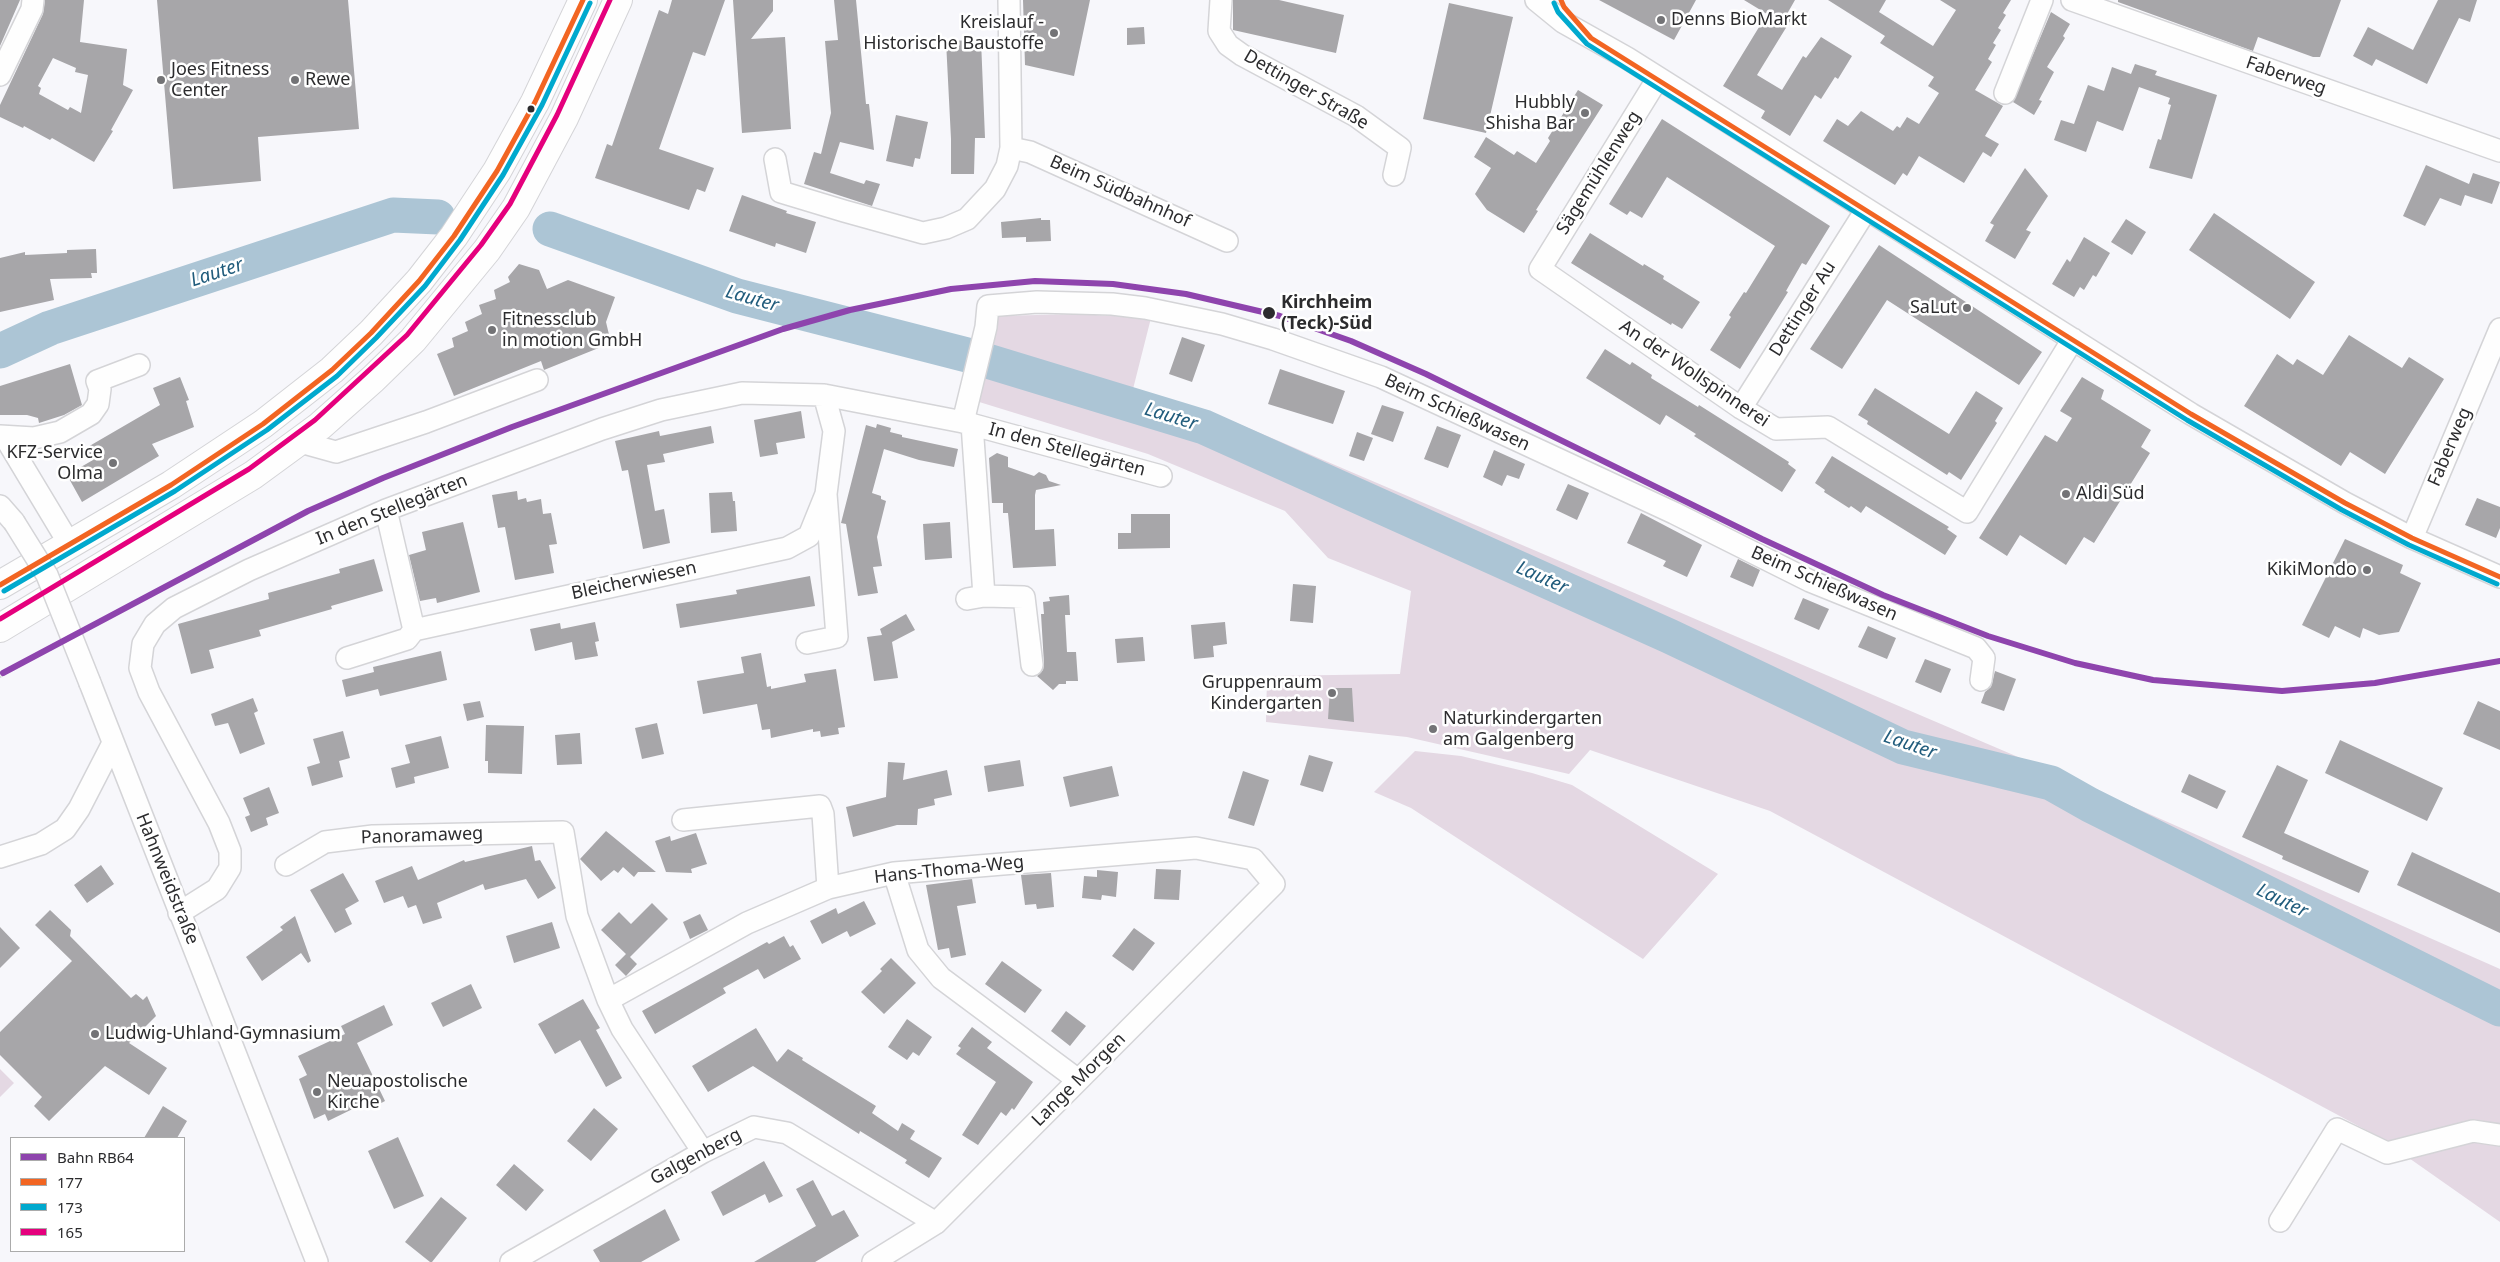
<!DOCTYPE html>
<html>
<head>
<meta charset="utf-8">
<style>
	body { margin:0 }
	#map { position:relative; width:2500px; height:1262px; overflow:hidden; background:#f7f7fb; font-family:"Noto Sans",sans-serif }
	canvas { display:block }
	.legend { position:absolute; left:10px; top:1137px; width:175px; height:115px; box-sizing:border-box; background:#fff; border:1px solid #ababab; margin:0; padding:6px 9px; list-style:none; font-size:15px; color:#2c2c2e }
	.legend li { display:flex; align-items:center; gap:10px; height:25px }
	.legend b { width:25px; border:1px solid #ababab }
</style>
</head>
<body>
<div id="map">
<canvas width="2500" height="1262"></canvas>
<ul class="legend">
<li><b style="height:6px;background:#8e44ad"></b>Bahn RB64</li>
<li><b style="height:6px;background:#f26522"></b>177</li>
<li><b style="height:6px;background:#00a9ce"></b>173</li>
<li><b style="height:6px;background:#e5007d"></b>165</li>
</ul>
</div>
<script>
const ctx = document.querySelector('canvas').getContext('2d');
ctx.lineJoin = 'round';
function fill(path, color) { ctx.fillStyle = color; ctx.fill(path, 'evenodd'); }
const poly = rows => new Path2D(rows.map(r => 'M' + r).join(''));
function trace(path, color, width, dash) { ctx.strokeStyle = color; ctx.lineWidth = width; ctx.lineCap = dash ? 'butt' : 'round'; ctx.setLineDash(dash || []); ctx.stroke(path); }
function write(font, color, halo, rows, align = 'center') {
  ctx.font = font + ' "Noto Sans",sans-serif'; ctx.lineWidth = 5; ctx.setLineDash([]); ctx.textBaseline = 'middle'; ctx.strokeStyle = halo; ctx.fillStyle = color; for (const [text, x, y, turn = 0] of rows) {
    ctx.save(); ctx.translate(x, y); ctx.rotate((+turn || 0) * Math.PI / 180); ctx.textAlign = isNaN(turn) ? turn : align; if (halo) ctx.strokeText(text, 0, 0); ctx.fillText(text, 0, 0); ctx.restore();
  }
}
const green = poly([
	[1077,314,1151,318,1133,389,1211,412,2093,789,2500,969,2500,1222,2379,1137,1770,811,1590,750,1569,774,1407,737,1266,722,1267,676,1400,674,1411,591,1328,558,1285,511,1148,454,976,401,997,316],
	[1415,751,1461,756,1532,773,1572,785,1718,874,1643,959,1411,808,1374,792],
	[0,1069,14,1083,0,1097]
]);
const river = poly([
	[550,229,737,296,971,356,1204,427,1669,636,1903,747,2051,783,2090,805,2500,1009],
	[0,351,50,328,393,215,438,217]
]);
const building = poly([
	[0,0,20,0,0,46],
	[45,0,84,0,80,42,127,49,123,85,133,90,111,130,113,131,94,162,52,138,50,140,24,126,23,128,0,117,0,105,43,14],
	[53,58,76,68,75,72,88,75,81,113,70,107,68,110,39,94,41,88,38,86],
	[157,0,348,0,359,129,258,137,261,181,173,189],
	[672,0,725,0,705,56,693,52,659,149,714,168,705,192,697,189,689,210,595,178,607,144,612,146,659,10,668,14],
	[733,0,773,0,773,11,751,39,785,37,791,129,742,133],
	[834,0,856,0,866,104,869,104,874,150,840,142,830,173,864,184,866,180,880,184,872,206,804,184,814,152,821,154,831,113,825,41,838,40],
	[1023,0,1090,0,1074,76,1025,65],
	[1233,0,1279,0,1344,15,1336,53,1233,30],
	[1599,0,1696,0,1674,40],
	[1744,0,1795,0,1787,14,1792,18,1757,75,1782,90,1803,56,1806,58,1821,37,1852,56,1838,79,1835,77,1821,99,1815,95,1790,136,1761,118,1765,111,1723,86,1767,14],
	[1828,0,1886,0,1879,12,1933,46,1956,10,1940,0,2011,0,2003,13,2006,15,1998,28,2001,30,1993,43,1996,45,1988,59,1992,62,1975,90,2003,106,1985,136,1999,144,1991,157,1983,152,1964,183,1919,156,1907,176,1903,173,1895,185,1823,141,1837,119,1848,126,1861,111,1893,131,1897,126,1900,128,1907,117,1919,124,1939,93,1928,86,1934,77,1880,43,1885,36],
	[2118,0,2341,0,2320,57,2313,57,2258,37,2253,51,2118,2],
	[2438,0,2477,0,2470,22,2459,18,2427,84,2376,59,2372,66,2353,56,2368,27,2413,50],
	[1449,3,1513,17,1486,133,1423,119],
	[2051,12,2070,24,2063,36,2065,38,2047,67,2054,72,2039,100,2042,101,2034,115,2013,102],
	[1144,27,1145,44,1127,45,1127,28],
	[981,40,985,138,975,138,974,174,951,174,951,139,946,41],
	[2135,64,2157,71,2155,75,2217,95,2192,179,2149,168,2158,139,2161,140,2171,105,2168,104,2170,98,2139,87,2123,131,2097,121,2086,152,2054,140,2061,120,2074,124,2088,85,2104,91,2112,67,2131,74],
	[1578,90,1603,105,1536,210,1538,211,1524,233,1487,210,1475,194,1491,168,1474,157,1486,137,1514,155,1517,151,1536,163,1550,141,1548,138],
	[896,115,928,122,920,159,915,158,913,167,886,161],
	[1662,119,1830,226,1806,265,1802,263,1786,291,1788,292,1740,369,1710,350,1731,317,1729,315,1744,292,1746,293,1775,246,1667,177,1642,218,1630,211,1627,215,1609,204],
	[2426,165,2469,184,2473,173,2500,182,2492,204,2465,195,2461,206,2440,198,2425,226,2403,216],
	[2025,168,2048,196,2026,230,2031,232,2015,259,1985,241,1994,225,1990,223],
	[742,195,787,211,786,213,816,222,806,253,776,243,775,247,729,231],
	[2214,213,2315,282,2290,319,2189,250],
	[1041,218,1041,220,1050,220,1051,241,1026,242,1026,237,1002,238,1001,222],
	[2126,219,2146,232,2132,255,2111,242],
	[1590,233,1643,266,1644,264,1664,276,1663,279,1700,302,1682,329,1672,323,1671,325,1571,263],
	[2084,237,2110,253,2096,277,2093,275,2084,290,2080,287,2074,297,2052,284,2067,259,2070,262],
	[1879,245,2042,352,2019,385,1887,300,1842,369,1810,349],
	[96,249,97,273,91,273,92,278,50,279,54,300,0,312,0,258,25,252,25,255,67,253,67,250],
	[519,264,539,270,547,289,568,280,615,297,606,322,611,343,544,370,541,361,454,396,437,354,454,347,452,338,468,331,465,322,482,314,479,305,496,299,494,290,510,282,508,277],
	[2349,335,2402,368,2409,357,2444,379,2385,474,2350,452,2341,466,2244,406,2277,354,2293,365,2297,359,2323,375],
	[1182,337,1205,345,1192,382,1169,374],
	[1605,349,1630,365,1632,362,1652,375,1651,378,1698,407,1699,405,1789,462,1788,464,1796,470,1782,492,1694,436,1696,434,1666,415,1660,425,1586,378],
	[70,364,82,405,64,415,39,423,38,418,27,415,0,415,0,386],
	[1280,369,1345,391,1333,424,1268,404],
	[180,377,189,400,186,401,194,427,152,444,159,456,82,502,67,475,93,460,86,448,160,405,153,388],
	[2082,377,2104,390,2101,399,2151,430,2141,447,2150,453,2094,543,2084,537,2066,565,2020,535,2007,556,1979,538,2045,435,2057,442,2072,418,2060,411],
	[1875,388,1949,434,1976,391,2003,408,1995,421,1997,423,1961,480,1949,472,1947,475,1867,424,1868,421,1858,415],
	[1382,405,1404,412,1393,442,1371,434],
	[801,411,805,438,776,443,778,454,760,457,754,420],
	[877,424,891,428,890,432,902,435,902,437,958,449,954,467,919,460,884,449,872,493,881,496,881,499,886,501,877,537,882,566,873,567,878,593,858,596,846,524,841,523,866,425,876,428],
	[711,426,714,443,663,454,665,462,647,465,655,511,664,509,670,543,643,549,628,470,622,471,615,441,659,431,660,436],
	[1437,426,1461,435,1448,468,1424,459],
	[1357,432,1373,438,1364,461,1349,456],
	[1494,450,1525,464,1519,479,1507,475,1502,486,1483,477],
	[997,453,1008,457,1008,467,1034,476,1039,472,1046,475,1049,481,1061,485,1036,490,1035,495,1035,530,1054,529,1056,566,1013,568,1008,513,1003,513,1003,503,992,503,989,458],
	[1832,456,1949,527,1947,529,1957,536,1945,555,1866,506,1861,513,1851,506,1849,508,1824,492,1825,490,1815,483],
	[1568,484,1589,493,1577,520,1556,510],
	[517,491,518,500,526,498,527,502,541,499,543,514,551,513,557,544,549,545,554,573,515,580,505,527,498,528,492,495],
	[732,492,733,501,735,501,737,531,711,533,709,493],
	[2477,498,2500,507,2500,528,2496,538,2465,525],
	[1641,513,1702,545,1687,577,1663,566,1666,561,1627,543],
	[1131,514,1170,514,1170,548,1118,549,1118,533,1131,533],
	[463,522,480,592,437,603,436,598,420,601,409,555,426,550,422,532],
	[950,522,952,558,925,560,923,524],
	[2345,539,2403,565,2400,573,2421,583,2399,632,2379,635,2363,628,2360,638,2335,626,2329,638,2302,625],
	[374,559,383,591,331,606,332,609,259,630,261,636,209,650,214,668,191,674,178,624,269,599,268,593,340,573,339,569],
	[1738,559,1760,570,1753,587,1730,577],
	[810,576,815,606,680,628,676,604,737,594,736,590],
	[1293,584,1316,586,1313,623,1290,621],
	[1069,595,1070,615,1065,615,1067,652,1076,652,1078,681,1066,681,1066,684,1059,684,1053,690,1037,676,1043,670,1044,664,1041,614,1044,614,1043,602,1050,601,1049,597],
	[1803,598,1829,609,1819,630,1794,619],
	[906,614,915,630,892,642,898,678,874,681,867,637,882,635,880,629],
	[595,622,599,641,595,642,598,656,575,660,572,642,535,651,530,629,560,623,561,629],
	[1225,622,1227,644,1213,646,1214,657,1194,659,1191,625],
	[1868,626,1896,638,1887,659,1858,647],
	[1143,637,1145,661,1117,663,1115,639],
	[441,651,447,680,380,696,378,689,346,697,342,680,374,672,373,667],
	[761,653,767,687,771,686,771,689,806,682,804,674,836,669,845,727,838,728,839,734,821,737,820,731,813,732,813,729,771,738,770,729,762,730,757,704,703,714,697,681,744,673,741,657],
	[1925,659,1951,669,1941,693,1915,682],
	[1995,671,2016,679,2004,711,1981,703,1985,692,1991,687],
	[1330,688,1352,688,1354,722,1328,719],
	[253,698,258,711,254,713,265,744,240,754,228,723,215,726,211,714],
	[480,701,484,717,467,721,463,704],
	[2478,701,2500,711,2500,750,2463,734],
	[657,723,664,754,642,759,635,728],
	[486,725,524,726,522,774,488,773,488,761,485,761],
	[343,731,350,758,339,761,343,777,312,786,307,767,320,763,313,739],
	[580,733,582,764,557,765,555,735],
	[441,736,449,768,414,777,415,783,396,788,391,768,410,763,405,745],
	[2340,740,2443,788,2427,821,2325,773],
	[1309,755,1333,762,1323,792,1300,785],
	[1020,760,1024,786,988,792,984,766],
	[888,762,905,763,903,780,947,770,952,795,934,799,935,805,918,809,917,825,897,825,853,837,846,807,886,797],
	[2277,765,2308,780,2284,833,2369,871,2359,893,2282,859,2283,856,2242,837],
	[1112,766,1119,796,1070,807,1063,777],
	[1243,771,1269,780,1254,826,1228,818],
	[2189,774,2226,791,2217,809,2181,792],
	[269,787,279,813,266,818,268,825,251,832,245,817,250,815,243,798],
	[606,831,656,872,638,872,634,877,623,867,618,873,614,870,601,881,580,859],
	[696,833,707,864,691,869,692,873,666,872,655,841,670,836,671,841],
	[532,846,535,861,540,860,556,888,538,899,526,879,485,890,483,884,437,903,442,918,423,924,416,905,408,908,403,896,384,903,375,881,412,866,418,880,464,860,465,862],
	[2412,852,2500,893,2500,933,2397,885],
	[101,865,114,884,87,903,74,885],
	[1156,869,1181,870,1179,900,1154,899],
	[1097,870,1118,872,1116,897,1102,895,1101,900,1082,898,1084,876,1097,877],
	[343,873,359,901,345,909,352,924,335,933,310,890],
	[1051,873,1054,907,1037,909,1036,904,1025,905,1021,875],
	[972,879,976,903,957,906,966,955,951,958,949,948,938,950,926,885],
	[864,901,876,924,850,937,847,931,822,944,810,921,836,908,838,914],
	[652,903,668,919,630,957,637,964,626,976,615,965,626,954,601,930,619,912,631,924],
	[50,910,71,930,70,936,131,998,136,994,143,1000,147,996,156,1016,129,1043,167,1068,149,1095,105,1066,49,1121,34,1106,42,1097,0,1055,0,1032,72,961,35,925],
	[700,914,708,930,690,939,683,922],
	[295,916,311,961,308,963,301,953,262,981,246,957,283,930,280,927],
	[552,922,560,948,514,963,506,936],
	[0,927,20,948,0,968],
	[1134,928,1155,943,1133,971,1112,956],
	[784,936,790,947,793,945,801,959,764,979,758,969,723,988,726,993,655,1034,642,1011,767,942,769,944],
	[891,958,916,983,884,1014,861,992,882,971,880,969],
	[1002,961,1042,990,1025,1013,985,984],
	[471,984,482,1008,443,1027,431,1003],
	[583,999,600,1028,596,1030,622,1078,606,1087,580,1040,555,1054,538,1024],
	[384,1005,393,1025,357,1043,385,1101,370,1109,367,1102,328,1121,325,1114,314,1119,299,1079,307,1075,298,1056,345,1034,341,1026],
	[1066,1011,1086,1026,1070,1046,1051,1031],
	[907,1019,932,1037,919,1056,913,1052,907,1060,888,1047],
	[972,1027,992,1042,987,1048,1033,1082,1014,1110,1012,1108,1006,1116,1001,1112,978,1145,962,1135,996,1082,956,1054,961,1048,958,1046],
	[756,1028,777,1062,788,1049,803,1058,802,1060,876,1106,872,1113,898,1131,902,1123,915,1131,910,1139,942,1158,929,1178,905,1163,907,1160,860,1131,859,1134,753,1066,708,1092,692,1066],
	[163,1106,187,1121,177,1138,144,1138],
	[594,1108,618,1129,591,1161,567,1141],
	[398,1137,424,1196,394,1209,368,1151],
	[764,1161,783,1196,769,1203,765,1194,723,1216,711,1192],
	[514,1164,544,1190,526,1211,496,1185],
	[813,1180,832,1216,844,1210,859,1236,815,1262,754,1262,816,1226,796,1189],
	[441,1197,467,1218,432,1262,430,1262,405,1242],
	[665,1209,680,1240,641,1262,600,1262,593,1250]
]);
const minor = poly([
	[1221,0,1219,31,1228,45,1242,55,1356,116,1400,148,1394,175],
	[1536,0,1563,22,1627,58,2191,414,2345,503,2412,538,2500,577],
	[2072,0,2500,151],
	[0,75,32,9,33,0],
	[1658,78,1540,269,1741,408,1776,429,1828,427,1967,512,2073,339],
	[2005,93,2042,0],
	[1011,148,1030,152,1227,241],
	[775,159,781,192,844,211,923,233,946,228,967,219,995,189,1007,166,1011,148,1009,0],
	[1741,408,1866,210],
	[963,422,986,327,988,306,1037,302,1112,304,1145,308,1222,324,1273,339,1381,377,1674,513,1810,581,1976,648,1984,658,1981,680],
	[972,424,984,596],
	[0,436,34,438,60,432,91,414,98,404,100,389,97,381,139,365],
	[5,437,70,545],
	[300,442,336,452,426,422,537,380],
	[0,506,14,522],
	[386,510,414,630,787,548,809,536,826,494],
	[2412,538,2500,329],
	[967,599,984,596,1024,597,1032,665],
	[807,643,837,637,826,494,834,431,824,395],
	[347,658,407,639,414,630],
	[90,683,317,1262],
	[683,820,820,806,823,814,828,888],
	[0,857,41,844,65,829,79,809,113,743],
	[286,865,325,842,373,836,563,832,577,916,608,1000,622,1029,703,1152],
	[894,873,918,950,941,978,1078,1080],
	[179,913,217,889,230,868,230,851,219,823,149,692,140,668,143,644,155,624,174,608,249,570,386,510,602,429,661,410,742,393,824,395,963,422,1161,476],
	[608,1000,747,923,828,888,894,873,1196,848,1253,859,1274,884,936,1223,873,1262],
	[2280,1221,2337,1129,2387,1153,2473,1131,2500,1135],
	[511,1262,703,1152,754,1127,787,1133,936,1223]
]);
const major = poly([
	[0,585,171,485,263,424,332,370,371,333,419,281,454,236,497,171,535,102,583,0],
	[0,628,253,475,320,426,373,379,413,340,487,250,516,208,564,118,618,0]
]);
const rail = poly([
	[0,675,3,673]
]);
const minorBridge = poly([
	[14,522,47,575,90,683]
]);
const bus1 = poly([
	[1561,0,1564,7,1591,38,2191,414,2345,503,2412,538,2500,577],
	[0,585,171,485,263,424,332,370,371,333,419,281,454,236,497,171,535,102,583,0]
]);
const bus2 = poly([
	[1554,3,1558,12,1587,44,2187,420,2342,510,2409,545,2497,584],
	[4,591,175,491,267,430,337,376,376,338,425,286,460,240,503,175,542,105,590,3]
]);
const bus3 = poly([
	[0,619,249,469,315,420,407,335,481,245,510,204,557,115,610,0]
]);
const rail1 = poly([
	[3,673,308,511,383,478,512,427,783,329,850,310,951,289,1035,281,1113,284,1186,294,1280,316,1351,341,1426,374,1762,539,1883,595,1988,636,2075,663,2153,680,2282,691,2375,683,2500,661]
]);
const markers = [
	[1661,20,5,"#737376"],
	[1054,33,5,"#737376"],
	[161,80,5,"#737376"],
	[295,80,5,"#737376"],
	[531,109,4.5,"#2c2c2e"],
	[1585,113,5,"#737376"],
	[1967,308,5,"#737376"],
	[1269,313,7,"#2c2c2e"],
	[492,330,5,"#737376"],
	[113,463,5,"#737376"],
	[2066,494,5,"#737376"],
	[2367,570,5,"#737376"],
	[1332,693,5,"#737376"],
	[1433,729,5,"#737376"],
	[95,1034,5,"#737376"],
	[317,1092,5,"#737376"]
];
const poiNames = [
	["Denns BioMarkt",1671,20],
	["Kreislauf -",1044,23,"right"],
	["Historische Baustoffe",1044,44,"right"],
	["Joes Fitness",171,70],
	["Center",171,91],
	["Rewe",305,80],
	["Hubbly",1575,103,"right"],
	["Shisha Bar",1575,124,"right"],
	["SaLut",1957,308,"right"],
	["Fitnessclub",502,320],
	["in motion GmbH",502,341],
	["KFZ-Service",103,453,"right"],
	["Olma",103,474,"right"],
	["Aldi Süd",2076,494],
	["KikiMondo",2357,570,"right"],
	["Gruppenraum",1322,683,"right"],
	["Kindergarten",1322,704,"right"],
	["Naturkindergarten",1443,719],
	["am Galgenberg",1443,740],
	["Ludwig-Uhland-Gymnasium",105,1034],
	["Neuapostolische",327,1082],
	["Kirche",327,1103]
];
const streetNames = [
	["Faberweg",2286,76,19],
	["Dettinger Straße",1306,90,30],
	["Sägemühlenweg",1599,173,-58],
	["Beim Südbahnhof",1120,192,24],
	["Dettinger Au",1803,309,-58],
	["An der Wollspinnerei",1694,374,34],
	["Beim Schießwasen",1457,413,25],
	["Faberweg",2450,447,-67],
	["In den Stellegärten",1067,450,15],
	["In den Stellegärten",392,510,-22],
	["Bleicherwiesen",634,581,-12],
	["Beim Schießwasen",1824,584,24],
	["Panoramaweg",422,836,-2],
	["Hans-Thoma-Weg",949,870,-6],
	["Hahnweidstraße",167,879,68],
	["Lange Morgen",1079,1080,-45],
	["Galgenberg",696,1157,-28]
];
const stopNames = [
	["Kirchheim",1281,303],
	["(Teck)-Süd",1281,324]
];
const waterNames = [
	["Lauter",217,273,-18],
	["Lauter",752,299,16],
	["Lauter",1171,417,17],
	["Lauter",1542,578,24],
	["Lauter",1910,745,19],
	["Lauter",2282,901,26]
];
fill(green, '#e4d8e3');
trace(river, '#acc5d5', 35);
fill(building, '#a7a6a9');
trace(minor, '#d4d4d7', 24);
trace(major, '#d4d4d7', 30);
trace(minor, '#fefefe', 21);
trace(major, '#fefefe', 28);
trace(rail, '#d4d4d5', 5.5);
trace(rail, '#fff', 4, [11]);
trace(minorBridge, '#d4d4d7', 24, []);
trace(minorBridge, '#fefefe', 21);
trace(bus1, '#f26522', 5);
trace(bus2, '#00a9ce', 5);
trace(bus3, '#e5007d', 5);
trace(rail1, '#8e44ad', 6);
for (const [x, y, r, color] of markers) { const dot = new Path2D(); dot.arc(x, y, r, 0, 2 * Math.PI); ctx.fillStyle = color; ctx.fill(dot); trace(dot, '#fff', 2); }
write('18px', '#2c2c2e', '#fff', poiNames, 'left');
write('18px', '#2c2c2e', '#fff', streetNames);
write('bold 18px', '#2c2c2e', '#fff', stopNames, 'left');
write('italic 19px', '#215c7c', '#fff', waterNames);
</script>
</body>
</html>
